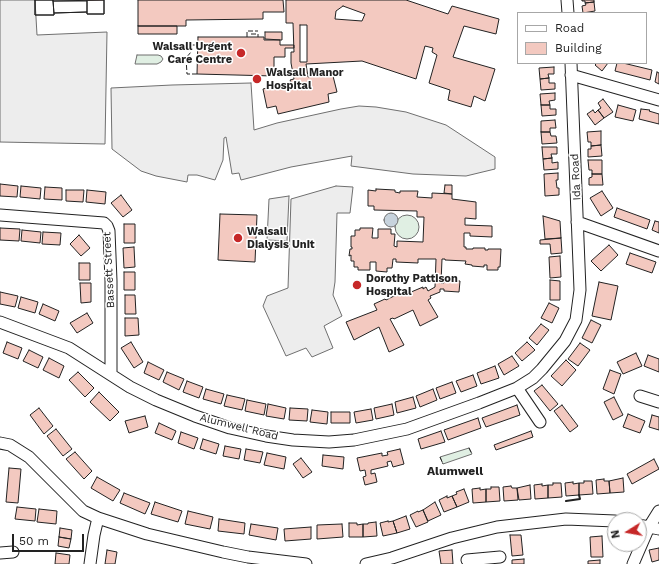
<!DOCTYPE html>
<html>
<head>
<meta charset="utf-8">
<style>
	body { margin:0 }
	#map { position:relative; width:659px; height:564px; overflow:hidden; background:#fff; font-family:"Work Sans",sans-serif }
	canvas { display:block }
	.legend { position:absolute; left:517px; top:12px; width:130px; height:52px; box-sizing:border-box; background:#fff; border:1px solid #a7a7a7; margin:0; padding:5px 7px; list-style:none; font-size:12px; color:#222 }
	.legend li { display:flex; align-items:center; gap:8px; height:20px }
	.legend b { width:20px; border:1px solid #a7a7a7 }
	.north { position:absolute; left:607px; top:512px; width:40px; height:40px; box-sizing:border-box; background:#fff; border:1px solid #a7a7a7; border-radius:50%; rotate:259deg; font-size:11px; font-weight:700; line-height:16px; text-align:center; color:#222 }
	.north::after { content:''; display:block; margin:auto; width:14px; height:18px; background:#c62828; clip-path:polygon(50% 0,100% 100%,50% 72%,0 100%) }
	.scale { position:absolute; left:12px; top:534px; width:72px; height:18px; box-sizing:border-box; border:2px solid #222; border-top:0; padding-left:5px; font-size:12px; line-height:14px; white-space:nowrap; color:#222; -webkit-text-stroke:3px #fff; paint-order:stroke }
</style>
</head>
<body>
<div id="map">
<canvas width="659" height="564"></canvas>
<ul class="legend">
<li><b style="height:5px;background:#fff"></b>Road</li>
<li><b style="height:11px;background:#f3c9c0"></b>Building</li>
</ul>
<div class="north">N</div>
<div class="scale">50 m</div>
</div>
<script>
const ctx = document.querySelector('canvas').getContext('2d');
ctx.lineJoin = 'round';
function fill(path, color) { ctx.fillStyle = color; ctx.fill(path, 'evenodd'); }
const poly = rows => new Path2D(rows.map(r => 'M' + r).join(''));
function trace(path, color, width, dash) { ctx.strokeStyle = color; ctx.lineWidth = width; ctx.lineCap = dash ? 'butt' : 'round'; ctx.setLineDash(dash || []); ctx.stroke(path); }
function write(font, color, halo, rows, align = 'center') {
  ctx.font = font + ' "Work Sans",sans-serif'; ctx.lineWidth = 3; ctx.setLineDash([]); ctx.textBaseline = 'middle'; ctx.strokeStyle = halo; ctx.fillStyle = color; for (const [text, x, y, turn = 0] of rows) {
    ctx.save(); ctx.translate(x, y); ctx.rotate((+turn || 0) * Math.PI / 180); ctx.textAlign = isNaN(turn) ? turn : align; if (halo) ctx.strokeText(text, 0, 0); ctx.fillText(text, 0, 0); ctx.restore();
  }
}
const green = poly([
	[137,55,158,55,161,56,163,59,161,62,157,64,135,64,137,55],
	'395 227a12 12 0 1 1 24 0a12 12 0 1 1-24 0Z',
	[469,448,472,454,443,464,440,457,469,448]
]);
const parking = poly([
	[0,0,35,0,37,35,107,32,105,144,0,142,0,0],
	[251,83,254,130,277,123,341,109,359,106,376,107,406,112,446,125,495,157,495,169,466,176,413,174,351,166,352,156,291,167,241,180,239,173,232,174,226,137,224,138,223,160,215,180,197,175,188,175,187,182,156,176,141,171,112,149,111,88,172,85,251,83],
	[336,186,353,187,350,213,337,213,335,282,333,295,342,316,324,326,333,348,312,357,306,348,286,356,263,306,267,296,288,288,291,199,336,186],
	[289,196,287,241,267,240,269,199,289,196]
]);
const water = poly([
	'384 220a7 7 0 1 1 14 0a7 7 0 1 1-14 0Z'
]);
const building = poly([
	[35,0,53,0,54,15,35,15,35,0],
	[35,0,53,0,53,1,104,0,104,14,87,14,87,12,54,13,54,15,35,15,35,0],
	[87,0,104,0,104,14,87,14,87,0],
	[138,0,283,0,284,12,263,12,263,19,186,20,186,26,138,26,138,0],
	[286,0,406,0,448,14,452,6,499,19,496,34,464,26,453,57,495,69,485,101,474,96,471,107,448,100,450,90,429,83,437,55,432,52,433,48,425,46,416,79,362,61,306,64,308,77,332,72,337,92,328,94,329,102,278,114,276,106,267,108,263,89,291,82,290,80,294,79,291,63,291,52,294,52,293,23,286,23,286,0],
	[343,6,365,14,362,21,335,19,336,11,343,6],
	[300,25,307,25,307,62,300,62,300,25],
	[582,0,594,0,594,2,585,3,585,1,582,1,582,0],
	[53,1,87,1,87,12,54,13,53,1],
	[594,2,595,11,583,13,582,6,586,5,585,3,594,2],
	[138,26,177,26,177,34,138,34,138,26],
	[265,32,282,32,282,40,265,39,265,32],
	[198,37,264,37,264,40,280,40,280,45,294,45,294,48,285,48,285,57,274,57,274,76,197,74,198,37],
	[597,63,608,63,602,71,595,65,597,63],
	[617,63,623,63,652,70,650,80,615,71,617,63],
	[554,67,554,74,548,74,549,78,540,79,539,68,554,67],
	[657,72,659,73,659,84,655,82,657,72],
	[549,78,549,83,555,83,555,89,541,90,540,79,549,78],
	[555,93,555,100,549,101,550,105,541,105,540,94,555,93],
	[603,99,613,112,604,118,598,110,601,108,598,103,603,99],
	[541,105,550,105,550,109,556,109,556,115,542,116,541,105],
	[618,105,636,110,633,121,615,117,618,105],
	[641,109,650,110,649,111,659,114,659,124,639,119,641,109],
	[593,110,595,113,598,110,604,118,595,125,587,114,593,110],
	[555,120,556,128,550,128,550,132,541,132,541,121,555,120],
	[601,131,601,145,591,146,591,142,588,142,587,132,601,131],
	[541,132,550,132,551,136,556,136,557,143,542,144,541,132],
	[601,145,602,156,588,157,588,149,591,149,591,146,601,145],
	[542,147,557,147,557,154,551,154,552,158,543,159,542,147],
	[552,158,552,163,558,162,558,169,544,170,543,159,552,158],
	[588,160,602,160,602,174,592,174,592,170,589,170,588,160],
	[558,173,558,180,556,180,557,188,559,188,559,195,545,196,544,174,558,173],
	[592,174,602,174,603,185,589,185,589,178,592,177,592,174],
	[0,184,18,186,17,197,0,196,0,184],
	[445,185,452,185,452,194,444,193,445,185],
	[21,186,41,188,40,199,20,197,21,186],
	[45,187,62,188,62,200,44,199,45,187],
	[376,189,395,190,395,192,400,193,400,191,418,191,417,197,432,198,432,193,452,194,452,199,476,202,476,219,465,218,465,225,492,226,492,237,470,236,470,233,464,233,464,247,466,247,466,249,473,249,473,248,485,248,485,250,488,250,488,249,501,249,500,267,498,267,498,270,487,270,487,265,484,265,484,267,472,266,472,265,465,264,466,261,445,260,445,259,442,259,441,283,444,283,444,280,460,281,459,292,444,291,444,289,440,289,440,292,430,296,431,298,428,300,438,317,420,326,413,310,394,319,393,318,390,319,404,345,389,352,379,327,354,340,346,322,377,310,374,304,385,299,386,300,402,292,404,295,423,287,423,289,426,287,428,291,435,287,436,259,418,259,418,263,396,262,396,259,393,259,392,268,387,268,387,272,376,271,376,262,370,262,370,270,358,270,358,267,354,267,354,261,351,261,351,255,349,256,350,249,352,249,352,247,351,247,351,236,355,236,355,230,360,230,360,228,373,228,372,238,378,238,378,229,391,229,391,234,395,234,394,246,397,247,397,241,423,242,424,217,417,217,417,211,374,210,374,206,368,206,368,190,376,191,376,189],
	[66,190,84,190,83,202,66,201,66,190],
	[87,190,106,192,105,204,86,202,87,190],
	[602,191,613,208,601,216,590,198,602,191],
	[121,195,132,210,123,217,111,203,121,195],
	[617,208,650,220,647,229,614,217,617,208],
	[220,214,257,215,255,262,218,260,220,214],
	[543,216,560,221,561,238,545,239,543,216],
	[655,221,659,222,659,233,652,230,655,221],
	[124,224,135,224,135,243,124,243,124,224],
	[0,228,20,229,19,241,0,240,0,228],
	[22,230,41,232,40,243,21,241,22,230],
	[43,232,61,233,60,245,42,244,43,232],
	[79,235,90,248,81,256,70,244,79,235],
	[561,238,562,253,551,254,550,244,540,244,540,240,561,238],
	[609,245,618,255,601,271,591,261,609,245],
	[134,247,135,267,124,268,123,248,134,247],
	[630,253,656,262,652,273,626,264,630,253],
	[560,256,561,277,550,278,549,257,560,256],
	[79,263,90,263,90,280,79,280,79,263],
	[124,272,135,272,135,290,124,290,124,272],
	[550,280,560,281,560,300,550,300,550,280],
	[599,282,618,286,611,320,592,316,599,282],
	[80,283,91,283,91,302,81,303,80,283],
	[0,292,18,296,15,307,0,304,0,292],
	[125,295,135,295,136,314,125,314,125,295],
	[21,297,38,302,35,313,18,308,21,297],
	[549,303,559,308,552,323,541,318,549,303],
	[43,304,59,311,55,321,39,314,43,304],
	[87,313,93,323,77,333,70,323,87,313],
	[125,318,138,318,139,335,125,336,125,318],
	[591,320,601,325,592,343,582,338,591,320],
	[541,324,549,330,537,345,529,338,541,324],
	[7,342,22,348,18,359,3,353,7,342],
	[131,342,143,362,134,368,121,348,131,342],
	[527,342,535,350,522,361,515,353,527,342],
	[580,343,590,350,578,366,568,359,580,343],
	[29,350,43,357,38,368,23,361,29,350],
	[636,353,642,366,623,374,617,362,636,353],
	[648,355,659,359,659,372,644,366,648,355],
	[512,356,519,366,504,375,498,364,512,356],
	[49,358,64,366,59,378,43,370,49,358],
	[566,360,576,370,562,386,551,376,566,360],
	[148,362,164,370,159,380,144,373,148,362],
	[495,366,499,378,481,384,477,373,495,366],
	[610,370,621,374,614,394,603,389,610,370],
	[78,372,94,388,85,397,69,380,78,372],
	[167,372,184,379,179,390,163,382,167,372],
	[473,375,477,386,461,392,456,381,473,375],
	[187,381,203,387,199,398,183,392,187,381],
	[452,382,456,393,440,399,436,388,452,382],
	[542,385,558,404,550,411,534,391,542,385],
	[206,389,224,394,221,404,203,399,206,389],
	[433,389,437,400,420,407,416,396,433,389],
	[99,392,119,412,110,421,90,402,99,392],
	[227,395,245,399,242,410,224,406,227,395],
	[413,397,416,408,397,413,395,402,413,397],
	[614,397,623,415,613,420,604,402,614,397],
	[247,400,266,404,264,415,245,411,247,400],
	[268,404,286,408,284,419,266,416,268,404],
	[392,404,394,415,376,419,374,408,392,404],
	[517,405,520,415,486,427,482,418,517,405],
	[562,405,578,426,570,432,554,411,562,405],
	[39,408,53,426,44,434,30,415,39,408],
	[290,408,308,409,307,421,289,420,290,408],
	[371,409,373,420,356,423,354,412,371,409],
	[312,410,328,412,327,424,310,422,312,410],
	[331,412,350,412,350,423,331,423,331,412],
	[628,414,645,421,640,433,623,427,628,414],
	[652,415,659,417,659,430,649,427,652,415],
	[145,416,148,427,129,433,125,421,145,416],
	[478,418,481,428,448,440,444,430,478,418],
	[159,423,176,431,172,440,155,433,159,423],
	[56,429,72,449,63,456,47,436,56,429],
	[441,431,445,442,421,449,418,439,441,431],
	[531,431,533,437,496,450,494,445,531,431],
	[181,432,198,438,194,449,178,443,181,432],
	[203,439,219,444,216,454,200,449,203,439],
	[225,446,241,449,239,459,223,456,225,446],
	[246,449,263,452,260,463,244,460,246,449],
	[400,449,404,464,393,467,391,461,387,462,388,466,371,470,371,474,375,473,377,482,365,485,363,477,366,476,365,470,360,471,357,458,382,453,382,456,388,455,387,452,400,449],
	[75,452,92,471,84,479,66,459,75,452],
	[267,453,286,457,284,469,264,465,267,453],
	[323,455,344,457,343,469,322,466,323,455],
	[301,458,312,472,303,478,293,464,301,458],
	[654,459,659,469,632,484,627,474,654,459],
	[9,468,21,469,18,503,6,502,9,468],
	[97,477,120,490,113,501,91,488,97,477],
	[623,478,624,492,610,493,609,481,623,478],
	[604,479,604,481,609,481,610,493,597,494,596,480,604,479],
	[584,481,592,481,593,494,579,495,579,483,584,483,584,481],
	[573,482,573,484,579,483,579,495,566,496,565,483,573,482],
	[553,483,561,483,562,497,548,498,548,485,553,485,553,483],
	[542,484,542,486,548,485,548,498,535,499,534,485,542,484],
	[530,485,531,499,519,500,517,488,530,485],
	[511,486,512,488,517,488,518,500,504,501,503,487,511,486],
	[491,487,499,487,500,501,486,502,486,489,491,489,491,487],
	[480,488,480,490,486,489,486,502,473,503,472,489,480,488],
	[464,489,469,502,457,507,452,496,457,494,456,492,464,489],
	[124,493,150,503,145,514,120,503,124,493],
	[447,496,447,498,452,496,457,507,444,512,439,500,447,496],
	[155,502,182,511,178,522,151,514,155,502],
	[435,502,441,515,428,521,423,510,435,502],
	[17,507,36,509,35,521,15,519,17,507],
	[39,509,57,511,56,524,37,522,39,509],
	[423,510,428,522,416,527,410,515,418,511,418,512,423,510],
	[188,511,213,517,210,529,185,524,188,511],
	[406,516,410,529,397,533,393,521,406,516],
	[219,519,245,523,244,534,218,531,219,519],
	[388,521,388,522,393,521,397,533,383,536,380,523,388,521],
	[376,522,377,536,363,537,363,524,368,524,368,523,376,522],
	[349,523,357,523,357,525,363,524,363,537,349,537,349,523],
	[251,524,278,528,276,540,249,535,251,524],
	[342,524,343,537,317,539,317,525,342,524],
	[311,527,311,539,285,541,284,529,311,527],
	[60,528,72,530,71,539,59,537,60,528],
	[510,535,521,535,523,555,512,556,510,535],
	[602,536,603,557,591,557,590,537,602,536],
	[59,537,71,539,69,548,58,546,59,537],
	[659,548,659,560,652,562,649,550,659,548],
	[107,550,117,552,115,564,105,564,107,550],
	[452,550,453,564,441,564,439,551,452,550],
	[56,553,70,555,69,564,55,564,56,553],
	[524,559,524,564,512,564,512,560,524,559],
	[600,560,600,564,588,564,588,561,600,560]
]);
const minor = poly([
	[567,0,568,13],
	[571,75,659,100],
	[0,215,104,223,107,226,109,231,111,281,111,374],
	[577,222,659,251],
	[0,322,69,348,130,387,156,400,195,416,230,428,266,436,293,440,329,442,354,440,407,429,479,403,517,388,533,378,542,369,565,341,576,320,580,290,571,63],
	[517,388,540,422],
	[640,396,659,402],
	[0,443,10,445,29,457,83,511,98,518,147,534,223,552,248,557,306,564],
	[639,525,659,529],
	[0,553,13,552],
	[467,560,500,557],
	[90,564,94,535,98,518],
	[366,564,392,558,452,538,497,527,566,519,615,521],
	[633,564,649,527,659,511]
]);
const fence = poly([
	[251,34,258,34,258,37],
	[247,37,247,31,258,31],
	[197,74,187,74,186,58,191,52,191,45,197,45],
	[469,448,472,454],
	[440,457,443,464]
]);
const wall = poly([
	[566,501,580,499,579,495]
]);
const markers = [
	[241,53,5,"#c62828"],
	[257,79,5,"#c62828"],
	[238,238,5,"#c62828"],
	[357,285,5,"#c62828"]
];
const poiNames = [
	["Walsall Urgent",232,47,"right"],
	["Care Centre",232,60,"right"],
	["Walsall Manor",266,73],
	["Hospital",266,86],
	["Walsall",247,232],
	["Dialysis Unit",247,245],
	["Dorothy Pattison",366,279],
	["Hospital",366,292]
];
const streetNames = [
	["Ida Road",576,177,-93],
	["Bassett Street",109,270,-93],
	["Alumwell Road",239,427,14]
];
const neighbourhoodNames = [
	["Alumwell",455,471]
];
fill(green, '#e0efe3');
trace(green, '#6f6f6f', 1);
fill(parking, '#ededed');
trace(parking, '#6f6f6f', 1);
fill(water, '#c7d3dd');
trace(water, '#6f6f6f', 1);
fill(building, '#f3c9c0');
trace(building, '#222', 1);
trace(minor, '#222', 13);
trace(minor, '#fff', 11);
trace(fence, '#222', 1, [5, 2]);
trace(wall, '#222', 2);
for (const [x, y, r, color] of markers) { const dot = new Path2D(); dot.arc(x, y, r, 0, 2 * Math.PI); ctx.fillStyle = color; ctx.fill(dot); trace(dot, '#fff', 1.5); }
write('bold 11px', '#222', '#fff', poiNames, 'left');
write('11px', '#222', '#fff', streetNames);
write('bold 12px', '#222', '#fff', neighbourhoodNames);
</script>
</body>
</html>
